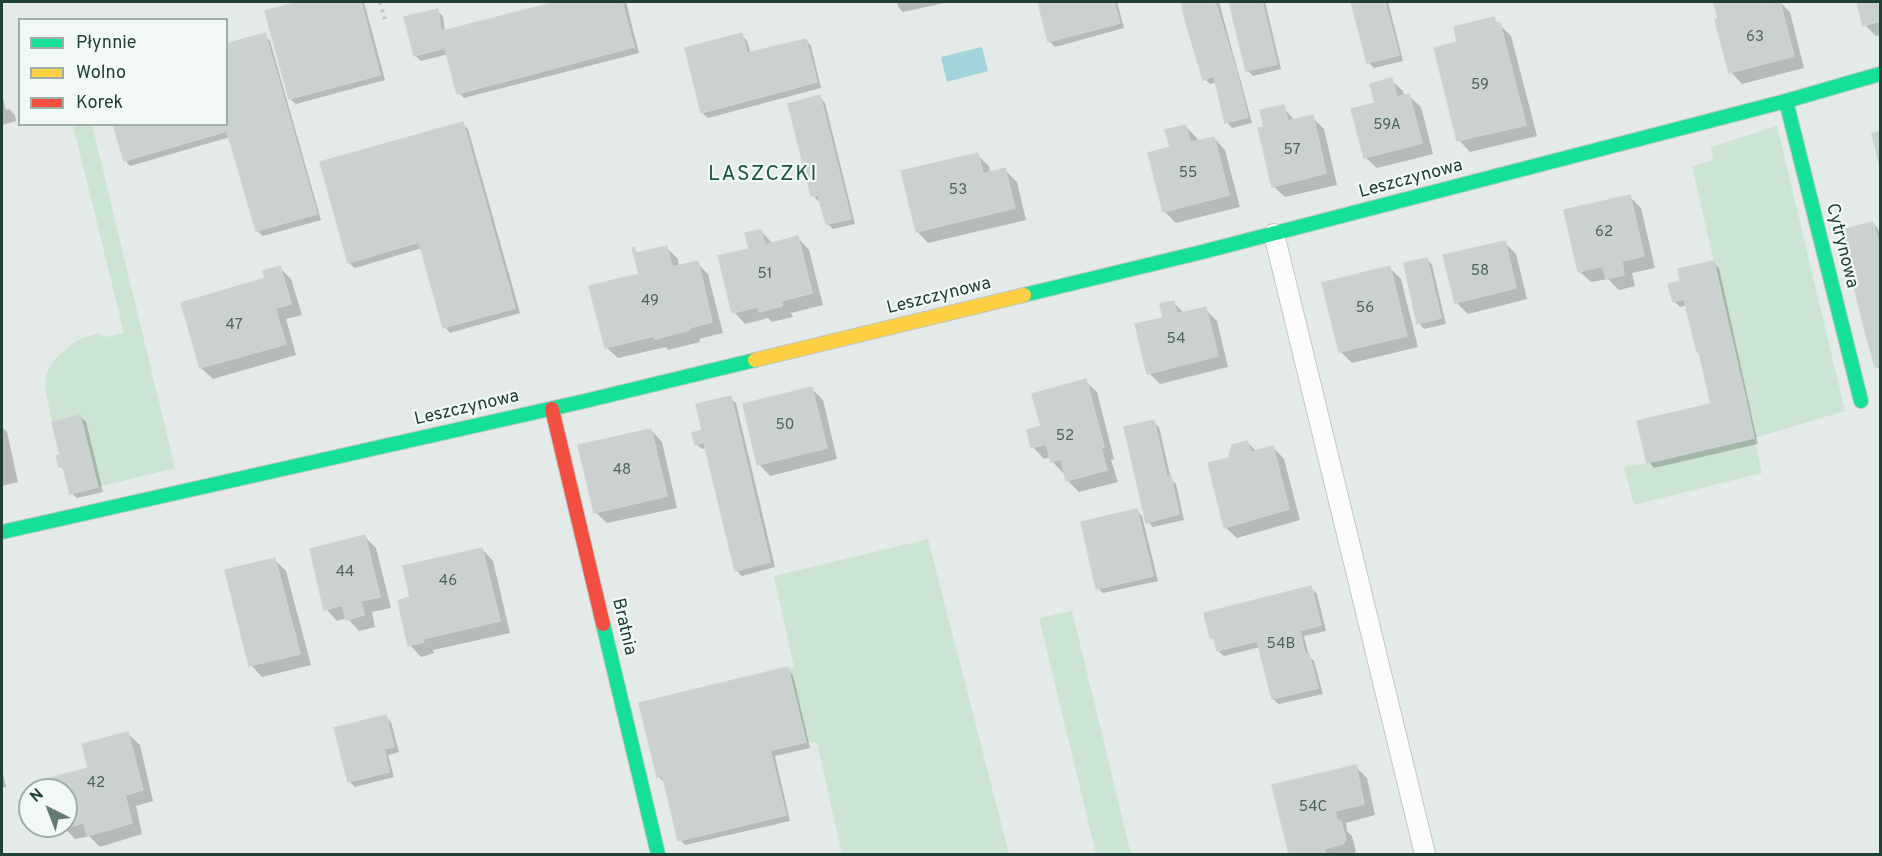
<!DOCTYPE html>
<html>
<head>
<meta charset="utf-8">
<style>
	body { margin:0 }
	#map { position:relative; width:1882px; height:856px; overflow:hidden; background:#e4eae7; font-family:Overpass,sans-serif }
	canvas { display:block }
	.frame { position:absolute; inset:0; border:3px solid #203f36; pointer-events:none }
	.legend { position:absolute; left:18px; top:18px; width:210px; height:108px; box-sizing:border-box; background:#f2f9f5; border:2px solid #9eafa9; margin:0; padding:8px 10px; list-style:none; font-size:18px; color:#203f36 }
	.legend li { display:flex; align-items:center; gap:12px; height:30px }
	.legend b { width:30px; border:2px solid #9eafa9 }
	.north { position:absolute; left:18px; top:778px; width:60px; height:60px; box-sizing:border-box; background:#f2f9f5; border:2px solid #9eafa9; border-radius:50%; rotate:318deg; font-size:16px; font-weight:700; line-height:24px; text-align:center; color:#203f36 }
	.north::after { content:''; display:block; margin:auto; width:21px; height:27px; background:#657b74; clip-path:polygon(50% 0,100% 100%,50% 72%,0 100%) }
</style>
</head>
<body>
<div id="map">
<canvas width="1882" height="856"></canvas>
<div class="frame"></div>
<ul class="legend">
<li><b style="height:8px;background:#16e098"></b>Płynnie</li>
<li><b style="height:8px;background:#ffcf43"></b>Wolno</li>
<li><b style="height:8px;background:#f24e42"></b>Korek</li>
</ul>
<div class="north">N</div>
</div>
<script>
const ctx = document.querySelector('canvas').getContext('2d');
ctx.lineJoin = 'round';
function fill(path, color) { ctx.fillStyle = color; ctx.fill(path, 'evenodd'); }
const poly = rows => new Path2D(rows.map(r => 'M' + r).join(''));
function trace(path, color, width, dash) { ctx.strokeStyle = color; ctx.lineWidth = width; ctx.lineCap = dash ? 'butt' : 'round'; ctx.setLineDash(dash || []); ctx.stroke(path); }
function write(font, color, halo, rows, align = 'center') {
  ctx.font = font + ' Overpass,sans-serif'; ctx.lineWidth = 4.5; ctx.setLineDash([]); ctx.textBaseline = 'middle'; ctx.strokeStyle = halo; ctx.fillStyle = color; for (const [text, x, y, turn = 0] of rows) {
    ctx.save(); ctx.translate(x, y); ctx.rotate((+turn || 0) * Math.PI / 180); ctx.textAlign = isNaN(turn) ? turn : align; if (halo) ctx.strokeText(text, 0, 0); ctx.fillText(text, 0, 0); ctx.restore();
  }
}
const green = poly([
	[73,125,92,125,175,468,98,487,81,415,52,422,45,388,46,374,55,359,72,344,80,339,98,333,106,337,124,333],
	[1777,126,1845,411,1754,438,1762,473,1634,505,1624,467,1647,463,1745,396,1692,166,1713,160,1711,147],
	[928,539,1009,854,842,854,817,742,806,742,788,669,794,667,774,576],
	[1072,611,1131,854,1096,854,1039,618]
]);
const water = poly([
	[982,47,988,71,947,82,941,57]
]);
const shadow = poly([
	[304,2,364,2,385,80,296,104,290,99,267,12],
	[562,2,626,2,639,53,464,98,459,93,448,54,421,61,415,55,437,11,443,16,445,32],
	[897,2,949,2,903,12,898,7],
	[1039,2,1117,2,1124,28,1055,47,1049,41],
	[1182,2,1219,2,1252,123,1232,128,1227,122,1217,82,1210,84,1205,79],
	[1231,2,1265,2,1281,69,1253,76,1247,70],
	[1353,2,1388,2,1403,61,1374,68,1368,62],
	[1715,2,1766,2,1767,4,1780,2,1790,12,1804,68,1742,84,1731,72],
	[1859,2,1880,2,1880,35,1876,36,1865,25],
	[1494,19,1511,36,1537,136,1470,152,1459,140,1459,43],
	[265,35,270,41,321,220,263,236,257,231,230,137,130,166,125,160,115,124,226,124],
	[742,35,747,41,751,54,806,40,811,46,821,88,708,118,702,113],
	[1391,80,1403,91,1404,97,1409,96,1421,107,1433,154,1377,168,1365,157,1377,104],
	[2,94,6,110,9,109,15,115,16,121,2,125],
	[820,97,825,103,855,224,833,229,827,223,821,200,818,201,813,195],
	[1283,107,1295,121,1312,117,1324,129,1337,185,1285,197,1273,186,1266,128],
	[462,123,468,129,520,313,450,333,445,327,422,248,355,268,349,263],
	[1186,127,1197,138,1198,142,1214,138,1225,150,1240,207,1176,223,1164,211,1171,149],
	[977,155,989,166,990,173,1005,170,1017,182,1026,220,928,243,917,231],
	[1629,196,1641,208,1655,268,1632,273,1635,286,1619,290,1608,279,1591,282,1579,271],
	[1873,223,1878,229,1880,237,1880,370,1876,366],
	[761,231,773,244,798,238,809,250,823,305,791,313,793,317,772,322,768,318,745,324,734,312,751,250],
	[1504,242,1516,254,1527,299,1468,314,1456,302],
	[666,247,678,259,679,266,696,262,708,274,723,333,699,339,700,342,668,350,666,347,618,358,606,347,640,275],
	[1427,259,1432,265,1446,324,1424,329,1419,323],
	[1713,262,1719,268,1758,444,1654,468,1649,462,1713,405,1701,355,1698,352,1687,305,1680,307,1674,301,1682,282],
	[280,268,291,279,302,315,286,319,296,355,213,379,201,368,267,279],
	[1390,268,1401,279,1418,347,1352,363,1340,351],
	[1173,302,1185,314,1205,309,1217,321,1228,367,1160,384,1149,373,1165,319],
	[1085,381,1097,392,1114,459,1111,460,1118,482,1079,492,1067,480,1065,472,1063,473,1052,461,1051,457,1044,459,1033,447,1043,427],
	[812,389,823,400,837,459,770,476,759,464],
	[730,398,736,403,775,567,742,576,736,570,707,448,702,449,696,444,703,431],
	[80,416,86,422,103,492,77,498,71,493,66,473,60,466,62,456],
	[1153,422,1159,427,1171,479,1176,484,1184,520,1153,527,1148,522],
	[2,427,7,432,18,482,2,486],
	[651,430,662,442,677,508,607,523,595,512],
	[1247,442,1257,452,1273,447,1284,459,1300,520,1237,538,1225,527,1230,459],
	[1137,510,1142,516,1158,581,1103,593,1098,588],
	[365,537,376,548,391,608,372,612,375,627,359,631,347,618,337,621,326,609],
	[482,549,493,561,510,633,433,650,434,653,421,657,410,645,411,598],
	[275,560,286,571,311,665,262,677,251,665],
	[1311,588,1317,594,1326,631,1304,636,1309,656,1314,661,1323,694,1279,704,1273,699,1260,647,1224,656,1218,651,1216,642,1211,637],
	[787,669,793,675,810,748,775,756,790,821,685,845,680,840,664,782,659,777,641,705],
	[386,717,391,722,399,752,388,755,394,777,355,787,349,781],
	[128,734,140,745,153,801,136,806,142,834,100,847,89,836,75,839,63,826,66,826,66,790,53,790,90,770],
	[1355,766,1367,778,1375,815,1346,823,1347,831,1352,836,1356,851,1354,854,1290,854,1273,786],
	[2,769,6,787,2,788]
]);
const building = poly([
	[298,2,361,2,380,75,289,99,265,11,298,2],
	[556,2,622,2,634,47,457,94,445,48,414,56,404,17,438,9,441,31,443,31,556,2],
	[1038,2,1114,2,1120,23,1048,42,1038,2],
	[1181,2,1215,2,1217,7,1184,16,1181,2],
	[1229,2,1262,2,1277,64,1246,71,1229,2],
	[1351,2,1385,2,1399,55,1367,63,1351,2],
	[1714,2,1759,2,1759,4,1769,2,1780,2,1794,56,1729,73,1715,20,1718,19,1714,2],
	[1857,2,1880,2,1880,21,1863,26,1857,2],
	[1217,7,1236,70,1248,117,1225,123,1214,76,1203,80,1184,16,1217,7],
	[1494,17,1496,24,1500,23,1526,125,1457,141,1434,48,1457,42,1454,27,1494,17],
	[265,33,317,214,256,231,225,124,226,124,226,44,265,33],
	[742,33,747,53,806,39,817,82,701,113,685,48,742,33],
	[1392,78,1397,97,1409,94,1422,143,1364,158,1351,109,1375,103,1370,84,1392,78],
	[820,95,851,219,826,224,818,195,811,196,788,104,820,95],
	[1284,105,1288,121,1313,115,1326,173,1272,187,1258,128,1264,127,1260,110,1284,105],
	[463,122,515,308,443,328,419,242,348,263,320,162,463,122],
	[113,124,225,124,227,131,124,161,113,124],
	[1186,125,1190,142,1214,137,1229,195,1163,212,1148,153,1170,147,1165,130,1186,125],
	[1880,131,1880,166,1872,134,1880,131],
	[978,153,983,174,1005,168,1015,208,916,232,901,171,978,153],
	[1630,195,1644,256,1622,261,1624,275,1606,279,1603,266,1578,272,1564,210,1630,195],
	[1873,222,1880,249,1880,325,1864,327,1840,230,1873,222],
	[761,230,765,245,798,236,812,293,781,301,782,306,759,312,758,307,732,313,718,256,749,249,745,233,761,230],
	[1505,241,1516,288,1455,303,1443,255,1505,241],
	[667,246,672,267,698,261,712,322,689,328,690,330,655,339,654,336,605,348,589,286,639,274,632,248,634,247,636,253,667,246],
	[1427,258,1441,318,1417,324,1404,263,1427,258],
	[1714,261,1733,345,1697,352,1684,299,1673,302,1668,284,1680,281,1678,269,1714,261],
	[280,266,291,304,275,308,286,344,200,368,181,303,265,278,263,271,280,266],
	[1390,266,1407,336,1339,352,1322,283,1390,266],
	[1174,301,1177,314,1206,307,1218,356,1147,374,1135,324,1163,318,1160,304,1174,301],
	[1880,325,1880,365,1875,367,1864,327,1880,325],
	[1733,345,1745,396,1711,404,1699,352,1733,345],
	[1086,379,1104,447,1101,448,1107,470,1066,481,1061,459,1051,462,1046,444,1031,448,1027,430,1041,426,1032,394,1086,379],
	[812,387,827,448,757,465,743,404,812,387],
	[731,396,746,460,710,468,704,442,695,445,692,433,702,430,696,404,731,396],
	[1745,396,1754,438,1647,463,1637,421,1745,396],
	[80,415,98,487,70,494,63,466,59,467,56,456,60,455,52,422,80,415],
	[1154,420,1167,477,1171,476,1179,514,1146,523,1124,427,1154,420],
	[651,429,667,496,594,513,578,445,651,429],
	[1247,441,1251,452,1273,446,1289,509,1224,528,1208,463,1229,458,1232,445,1247,441],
	[746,460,770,562,735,571,710,468,746,460],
	[1137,509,1153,576,1096,589,1081,522,1137,509],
	[365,535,380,597,361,601,364,615,346,620,342,605,324,610,310,549,365,535],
	[482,548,500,621,423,639,424,642,408,646,398,601,410,597,403,566,482,548],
	[275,558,300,654,249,666,225,570,275,558],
	[1311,586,1321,625,1300,631,1305,654,1309,653,1318,688,1272,699,1257,641,1217,651,1213,637,1210,638,1204,613,1311,586],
	[788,667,806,742,657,777,639,703,788,667],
	[386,715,394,747,384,749,389,772,348,782,334,728,386,715],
	[128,732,143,790,125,795,132,823,87,836,84,823,62,828,61,826,66,826,66,790,52,790,50,778,88,768,82,744,128,732],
	[770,751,786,815,678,841,663,777,770,751],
	[1356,765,1364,804,1335,811,1337,820,1341,822,1346,839,1343,844,1324,849,1325,854,1289,854,1272,785,1356,765]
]);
const path = poly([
	[380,2,386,23]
]);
const lane = poly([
	[1274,234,1425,854]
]);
const fast = poly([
	[1786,101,1861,401],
	[1024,295,1202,252,1786,101,1880,74],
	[2,532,585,401,755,360],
	[603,624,658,854]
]);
const slow = poly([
	[755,360,1024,295]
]);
const jam = poly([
	[552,409,603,624]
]);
const numberNames = [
	["63",1755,38],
	["59",1480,86],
	["59A",1387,126],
	["57",1292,151],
	["55",1188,174],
	["53",958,191],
	["62",1604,233],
	["58",1480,272],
	["51",765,275],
	["49",650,302],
	["56",1365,309],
	["47",234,326],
	["54",1176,340],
	["50",785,426],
	["52",1065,437],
	["48",622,471],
	["44",345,573],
	["46",448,582],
	["54B",1281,645],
	["42",96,784],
	["54C",1313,808]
];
const streetNames = [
	["Leszczynowa",1411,180,-15],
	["Cytrynowa",1841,246,76],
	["Leszczynowa",939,297,-14],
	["Leszczynowa",467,409,-13],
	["Bratnia",623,627,77]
];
const quarterNames = [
	["LASZCZKI",763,176]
];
fill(green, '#cce4d3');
fill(water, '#a2d4db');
fill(shadow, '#0003');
fill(building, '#cbd1ce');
trace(building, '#cdd3d0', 1.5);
trace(lane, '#c1c7c4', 22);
trace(fast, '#bfc7c4', 16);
trace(slow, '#bfc7c4', 16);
trace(jam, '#bfc7c4', 16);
trace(path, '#c1cac6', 4, [3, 4.5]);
trace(lane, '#fbfcfb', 20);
trace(fast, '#16e098', 14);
trace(slow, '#ffcf43', 14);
trace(jam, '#f24e42', 14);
write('15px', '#4c645d', null, numberNames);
write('18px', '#203f36', '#f2f9f5', streetNames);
ctx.letterSpacing = '1.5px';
write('21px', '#1a5244', '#f2f9f5', quarterNames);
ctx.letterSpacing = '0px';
</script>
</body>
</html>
